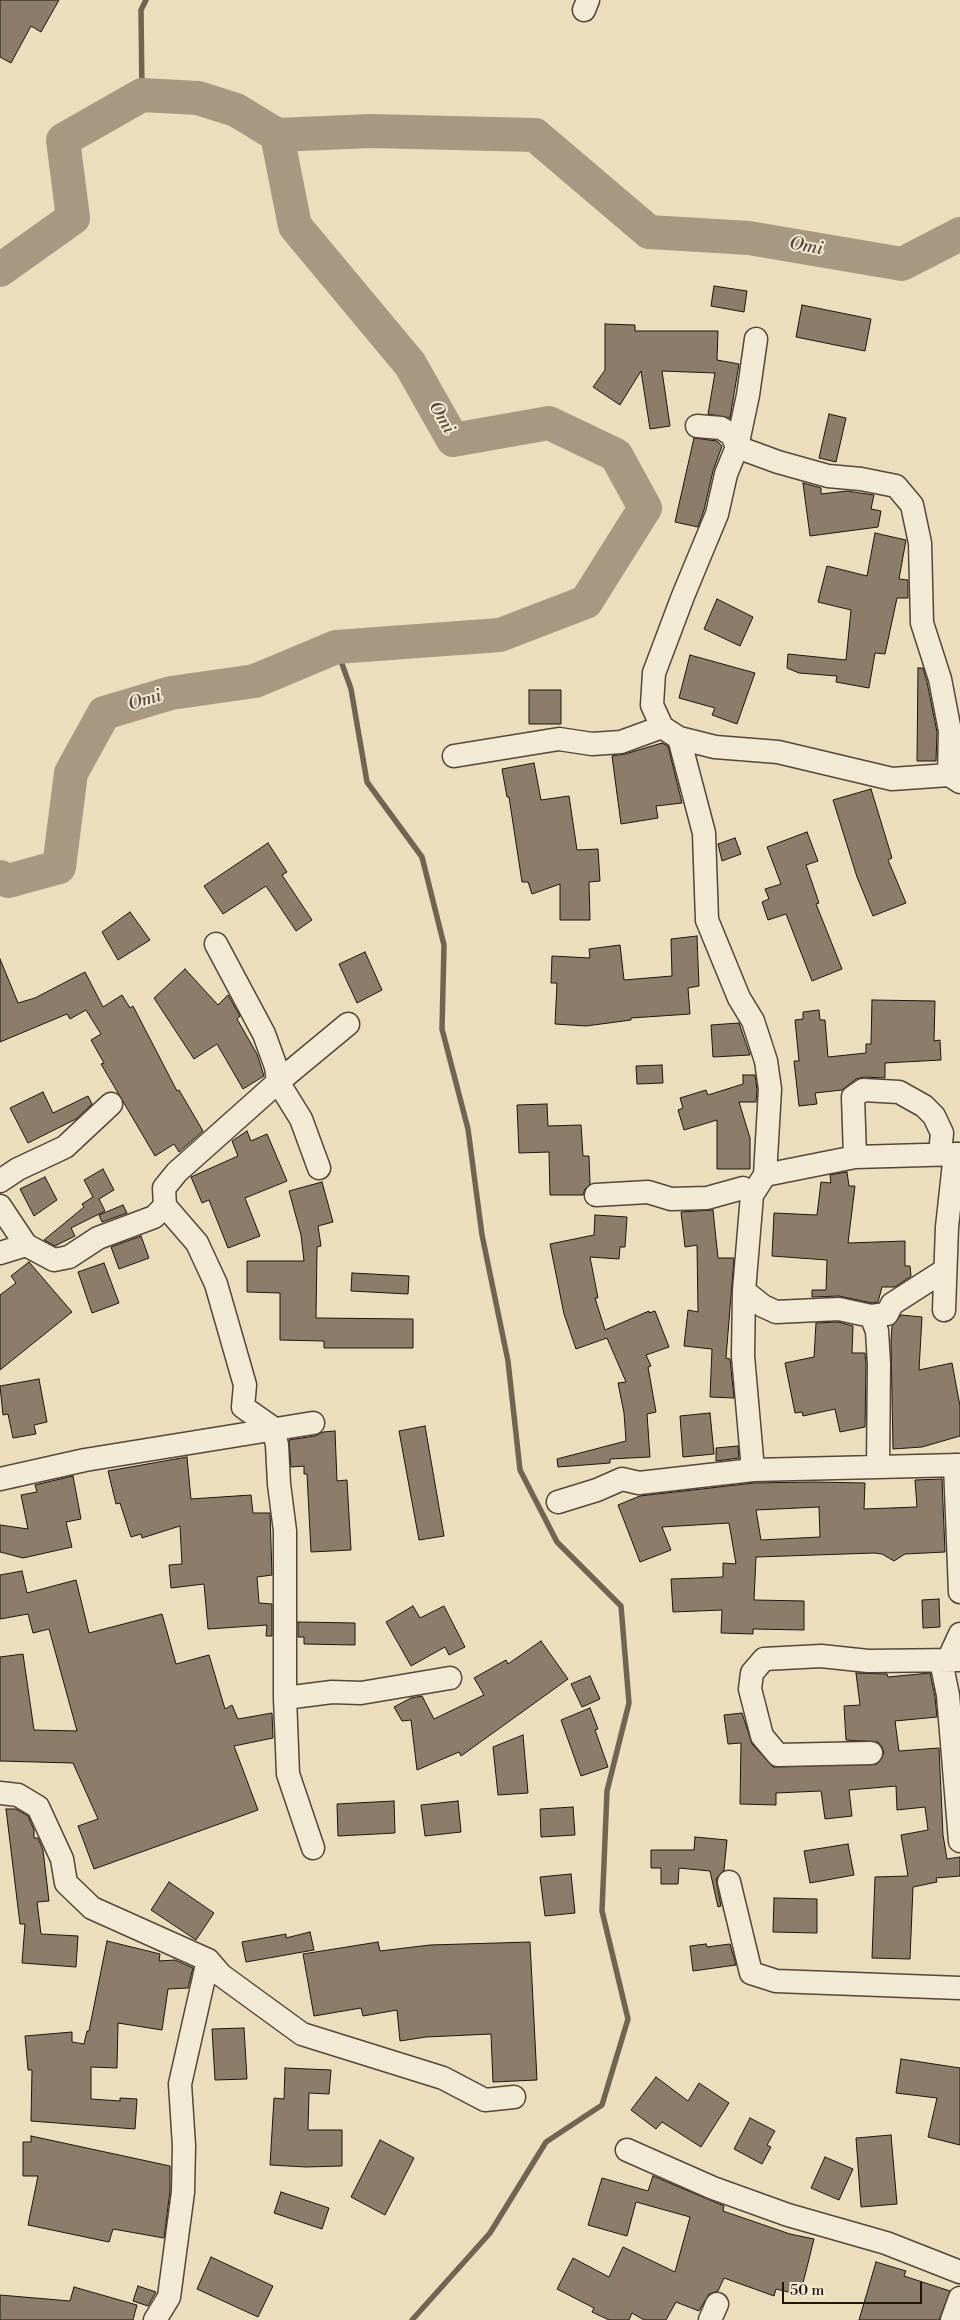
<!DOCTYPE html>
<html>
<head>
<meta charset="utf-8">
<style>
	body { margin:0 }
	#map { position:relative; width:960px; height:2320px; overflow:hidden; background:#ebdebd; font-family:"Libre Bodoni",serif }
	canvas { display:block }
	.scale { position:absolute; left:782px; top:2282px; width:140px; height:22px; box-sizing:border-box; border:2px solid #22140d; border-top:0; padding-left:6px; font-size:15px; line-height:18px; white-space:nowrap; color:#22140d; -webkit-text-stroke:4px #f2ead4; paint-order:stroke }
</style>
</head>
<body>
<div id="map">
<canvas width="960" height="2320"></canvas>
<div class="scale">50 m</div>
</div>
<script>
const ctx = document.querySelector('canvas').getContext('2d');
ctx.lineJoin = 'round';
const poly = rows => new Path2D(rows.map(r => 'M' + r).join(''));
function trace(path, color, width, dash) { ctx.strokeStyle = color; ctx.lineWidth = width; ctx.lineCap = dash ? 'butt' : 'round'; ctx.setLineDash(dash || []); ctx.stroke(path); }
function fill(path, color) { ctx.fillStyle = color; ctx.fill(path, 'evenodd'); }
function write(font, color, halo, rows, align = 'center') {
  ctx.font = font + ' "Libre Bodoni",serif'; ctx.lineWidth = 4; ctx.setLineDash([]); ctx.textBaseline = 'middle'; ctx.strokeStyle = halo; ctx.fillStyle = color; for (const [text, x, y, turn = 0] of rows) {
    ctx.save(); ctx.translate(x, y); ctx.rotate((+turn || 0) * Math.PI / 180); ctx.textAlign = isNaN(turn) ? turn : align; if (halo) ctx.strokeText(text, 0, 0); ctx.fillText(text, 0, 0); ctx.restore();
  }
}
const stream = poly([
	[142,95,141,10,146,0],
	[336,647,351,689,367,782,422,857,444,945,442,1029,468,1129,482,1235,508,1361,520,1470,557,1542,621,1606,629,1703,607,1791,602,1911,628,2019,602,2105,546,2142,490,2233,412,2320]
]);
const river = poly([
	[0,270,73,218,63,140,142,95,198,98,236,110,277,135],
	[0,877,8,881,59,867,71,773,104,713,171,693,255,681,336,647,500,635,586,602,645,508,616,455,549,423,453,440,410,364,295,226,277,135,371,131,535,135,649,232,749,238,902,264,960,234]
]);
const building = poly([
	[0,0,59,0,41,32,31,26,11,63,0,57,0,0],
	[714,286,747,291,744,312,711,306,714,286],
	[802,305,871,319,865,351,796,337,802,305],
	[605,324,635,325,635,331,718,331,717,360,739,364,730,418,708,414,715,373,662,371,670,426,650,429,641,371,620,405,593,387,605,370,605,324],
	[829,414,846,418,836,462,819,458,829,414],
	[694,438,717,441,722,446,713,471,704,510,698,527,675,522,694,438],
	[803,483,821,488,821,494,847,491,874,495,871,509,881,511,878,527,810,536,803,483],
	[875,533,906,540,899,579,908,580,908,598,897,598,885,654,875,653,869,688,836,682,837,676,799,673,787,668,788,654,846,660,851,610,818,602,827,566,867,576,875,533],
	[717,599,753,617,740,646,704,629,717,599],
	[690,655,755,673,737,724,712,715,715,708,679,698,690,655],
	[918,668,923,668,927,682,937,732,936,761,917,761,918,668],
	[529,690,561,690,561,724,529,724,529,690],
	[662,743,668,746,682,803,656,806,658,818,621,824,612,756,625,754,662,743],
	[534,763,541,800,569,796,577,850,598,849,600,881,589,882,590,920,560,920,560,884,532,894,528,882,522,882,509,797,507,797,502,769,534,763],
	[871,789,892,858,888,860,906,903,873,916,857,877,833,800,871,789],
	[807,832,818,861,806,865,819,903,816,904,842,969,812,981,786,914,768,920,762,902,769,899,765,889,781,884,767,847,807,832],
	[735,838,741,854,722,861,718,844,735,838],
	[268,843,287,872,282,875,312,920,296,931,266,886,223,914,204,886,268,843],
	[130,912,150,940,118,960,102,932,130,912],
	[697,936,699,986,688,988,690,1014,631,1018,631,1020,586,1026,555,1024,557,983,551,983,552,956,590,958,589,949,620,945,624,980,672,976,671,939,697,936],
	[365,952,382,990,357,1003,339,964,365,952],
	[0,959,18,1003,35,998,85,972,103,1007,122,995,130,1008,133,1006,177,1091,179,1090,203,1131,179,1152,174,1144,155,1156,101,1064,104,1063,91,1040,101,1034,86,1010,70,1019,67,1014,0,1042,0,959],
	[185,969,218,1005,228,995,240,1016,237,1019,257,1054,264,1076,243,1089,217,1044,194,1059,154,998,185,969],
	[872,1000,935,1001,934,1041,940,1040,941,1060,885,1063,885,1078,864,1077,856,1079,842,1090,815,1093,817,1104,799,1106,794,1061,799,1061,795,1020,803,1019,803,1012,819,1010,820,1020,825,1020,828,1057,866,1053,866,1044,871,1044,872,1000],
	[739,1023,750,1055,713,1057,711,1025,739,1023],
	[662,1065,663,1083,637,1084,636,1066,662,1065],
	[743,1075,755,1075,757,1090,756,1102,739,1102,750,1138,750,1169,717,1169,717,1120,684,1130,678,1110,683,1108,680,1098,706,1090,708,1095,743,1084,743,1075],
	[43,1092,53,1113,88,1096,92,1104,76,1119,28,1143,10,1108,43,1092],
	[547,1104,548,1126,581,1125,583,1156,589,1156,590,1184,585,1189,583,1195,550,1195,549,1152,519,1153,517,1105,547,1104],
	[247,1131,251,1141,267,1134,287,1181,245,1198,260,1236,228,1248,209,1200,202,1203,191,1177,238,1156,232,1141,247,1131],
	[103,1169,114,1190,99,1199,105,1211,71,1228,75,1236,55,1246,44,1240,84,1207,82,1204,93,1197,84,1180,103,1169],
	[847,1172,849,1186,855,1186,848,1243,905,1241,905,1266,910,1266,911,1276,895,1287,882,1287,878,1302,872,1303,839,1296,812,1297,812,1290,826,1290,827,1260,772,1256,774,1213,817,1215,821,1182,831,1183,830,1175,847,1172],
	[45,1177,57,1200,34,1216,20,1189,45,1177],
	[322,1182,333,1222,318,1226,321,1246,317,1247,316,1318,413,1319,413,1348,324,1348,324,1341,280,1340,280,1293,247,1292,247,1261,304,1261,301,1235,289,1191,322,1182],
	[123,1205,127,1213,102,1222,99,1215,123,1205],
	[713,1210,718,1258,734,1258,726,1358,730,1359,734,1398,710,1397,712,1349,684,1346,688,1310,698,1312,697,1245,685,1247,681,1212,713,1210],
	[595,1215,627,1217,625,1247,620,1247,619,1259,590,1257,598,1298,595,1298,605,1330,649,1311,649,1313,655,1311,669,1347,646,1355,651,1366,648,1367,656,1412,647,1414,650,1457,610,1459,610,1463,558,1467,557,1459,626,1441,624,1413,618,1383,626,1382,607,1338,576,1349,564,1314,550,1244,594,1235,595,1215],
	[141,1236,149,1258,119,1269,111,1247,141,1236],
	[29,1262,72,1312,0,1370,0,1295,16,1283,11,1276,29,1262],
	[104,1263,119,1303,92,1313,78,1272,104,1263],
	[352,1273,409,1276,408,1294,351,1291,352,1273],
	[901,1315,922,1317,919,1370,952,1363,960,1406,960,1436,922,1447,893,1449,891,1341,892,1326,901,1315],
	[838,1322,853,1326,852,1353,865,1353,866,1364,865,1427,840,1432,835,1409,803,1416,802,1412,795,1413,785,1363,814,1357,816,1323,838,1322],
	[39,1379,47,1422,34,1425,36,1434,13,1438,8,1414,3,1415,0,1386,39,1379],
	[710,1413,714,1454,683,1457,680,1416,710,1413],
	[425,1426,444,1536,419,1540,399,1431,425,1426],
	[335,1431,337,1481,347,1480,351,1550,311,1552,307,1474,304,1474,304,1466,291,1467,289,1440,315,1436,323,1432,335,1431],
	[738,1446,739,1458,716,1461,716,1448,738,1446],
	[187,1457,191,1499,251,1495,253,1513,270,1513,272,1575,257,1577,259,1603,272,1604,272,1636,266,1636,267,1625,208,1629,204,1584,171,1588,169,1565,182,1564,180,1526,142,1538,141,1534,131,1537,120,1503,116,1504,108,1471,187,1457],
	[73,1476,81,1519,66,1522,72,1547,23,1558,0,1552,0,1525,28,1529,21,1495,37,1492,35,1485,73,1476],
	[942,1479,945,1552,905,1554,894,1561,882,1554,874,1553,756,1557,754,1600,804,1601,804,1630,753,1629,753,1634,721,1633,722,1610,673,1612,671,1579,723,1577,723,1563,736,1564,729,1523,662,1527,671,1550,640,1562,618,1505,640,1496,754,1483,815,1482,865,1483,864,1509,917,1507,915,1480,942,1479],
	[819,1507,820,1537,761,1540,756,1510,819,1507],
	[22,1571,27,1593,76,1580,89,1633,162,1614,176,1664,209,1655,225,1709,232,1705,238,1719,272,1713,273,1738,234,1746,258,1810,94,1869,78,1826,98,1819,73,1763,0,1761,0,1657,23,1654,34,1730,77,1731,49,1629,33,1633,28,1614,0,1619,0,1575,22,1571],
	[939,1599,940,1627,923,1628,922,1600,939,1599],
	[413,1606,420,1618,444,1606,465,1647,449,1655,445,1647,411,1666,386,1622,413,1606],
	[298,1622,355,1623,355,1645,304,1644,304,1637,298,1637,298,1622],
	[541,1641,568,1679,461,1756,459,1752,417,1770,411,1720,402,1721,394,1707,411,1698,422,1696,434,1719,484,1695,474,1678,506,1660,508,1664,541,1641],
	[856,1673,887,1674,888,1677,930,1673,935,1697,937,1717,895,1721,899,1751,939,1748,943,1835,947,1859,960,1857,960,1876,936,1878,937,1882,913,1887,910,1959,872,1958,875,1877,908,1876,901,1835,928,1830,925,1807,897,1810,896,1786,849,1790,852,1816,825,1819,821,1791,776,1793,776,1805,740,1804,741,1743,728,1744,724,1715,742,1713,752,1744,773,1767,877,1764,884,1753,882,1747,878,1742,846,1740,844,1706,860,1705,856,1673],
	[590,1676,600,1699,582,1707,571,1684,590,1676],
	[590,1708,598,1729,595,1730,608,1767,581,1776,561,1720,590,1708],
	[523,1735,528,1793,498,1795,493,1747,523,1735],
	[394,1801,395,1833,338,1836,337,1804,394,1801],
	[458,1801,461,1832,425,1836,421,1805,458,1801],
	[573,1807,575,1835,541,1837,540,1809,573,1807],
	[6,1809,16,1809,28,1816,34,1830,34,1838,38,1838,43,1850,49,1901,37,1902,41,1934,78,1936,76,1967,22,1963,25,1924,20,1924,6,1809],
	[695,1837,727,1840,724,1870,716,1879,721,1906,718,1907,710,1871,679,1868,678,1884,661,1884,661,1868,651,1868,651,1850,694,1850,695,1837],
	[848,1844,854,1875,810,1883,804,1851,848,1844],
	[571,1874,575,1913,545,1916,540,1877,571,1874],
	[169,1882,214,1913,196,1940,151,1910,169,1882],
	[774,1898,817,1899,817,1933,773,1932,774,1898],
	[310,1932,314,1950,246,1962,242,1942,286,1934,286,1938,310,1932],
	[107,1941,160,1954,159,1961,175,1960,193,1968,188,1988,168,1989,162,2030,118,2023,117,2068,91,2067,91,2099,120,2101,120,2098,137,2099,135,2129,31,2121,32,2070,28,2070,25,2036,72,2032,72,2042,84,2044,87,2031,89,2031,107,1941],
	[378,1942,380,1951,430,1945,530,1942,537,2080,493,2082,491,2034,426,2037,400,2041,397,2010,363,2016,361,2008,314,2016,303,1954,378,1942],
	[706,1944,707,1947,730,1944,736,1965,693,1971,690,1946,706,1944],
	[244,2028,247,2079,215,2080,212,2029,244,2028],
	[901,2059,960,2068,960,2145,928,2137,937,2098,896,2093,901,2059],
	[285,2068,331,2070,329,2094,309,2093,308,2130,342,2130,342,2166,306,2167,270,2165,274,2098,284,2099,285,2068],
	[656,2077,688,2101,699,2083,729,2103,701,2147,662,2122,656,2129,631,2110,656,2077],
	[750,2118,775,2131,767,2145,771,2147,762,2164,734,2149,750,2118],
	[891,2135,897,2204,861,2207,856,2138,891,2135],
	[31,2136,170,2166,170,2191,164,2238,113,2229,109,2242,28,2225,38,2176,23,2176,23,2142,31,2142,31,2136],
	[380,2140,414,2158,385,2215,351,2197,380,2140],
	[825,2157,853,2169,839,2200,811,2188,825,2157],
	[653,2176,724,2206,723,2211,790,2234,814,2239,800,2295,776,2289,774,2296,724,2278,718,2291,709,2294,699,2311,676,2302,666,2320,644,2320,632,2313,629,2320,609,2320,592,2312,594,2308,557,2289,573,2258,609,2277,623,2247,675,2272,690,2217,636,2202,627,2236,588,2225,602,2178,648,2191,653,2176],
	[281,2192,329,2208,322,2229,274,2213,281,2192],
	[211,2257,273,2286,258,2317,197,2289,211,2257],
	[876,2262,906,2271,904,2276,950,2291,939,2320,859,2320,876,2262],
	[138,2286,156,2292,148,2306,133,2301,138,2286],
	[74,2287,137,2305,133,2320,0,2320,0,2295,70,2301,74,2287]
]);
const minor = poly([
	[584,10,588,0],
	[756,339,748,395,737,447,726,474,717,514,683,596,654,673,652,705,662,727,679,738,715,747,778,752,892,779,949,775,960,782],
	[697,426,721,428,732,435,737,447,778,462,828,476,861,479,896,486,912,505,920,543,922,623,940,679,950,731,949,775],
	[679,738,704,833,707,920,739,998,753,1021,766,1061,770,1089,765,1175],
	[454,756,559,739,592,744,621,742,662,727],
	[216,944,264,1034,276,1067,278,1082,348,1024],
	[855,1157,853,1097,863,1090,899,1092,924,1106,934,1116,942,1133,940,1154],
	[0,1181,18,1169,65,1147,111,1104],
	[596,1195,648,1192,671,1199,707,1198,743,1188,752,1195],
	[0,1206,26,1245],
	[165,1206,197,1243,216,1284,245,1385,243,1407,273,1428,277,1445,279,1484,285,1531,285,1698,288,1774,313,1848],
	[0,1253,26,1245,54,1260,69,1257,98,1238,154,1217,165,1206,164,1188,177,1172,278,1082,301,1119,319,1168],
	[744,1291,763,1306,776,1312,839,1309,871,1316,877,1331,879,1364,878,1466],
	[944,1310,947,1227,955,1154],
	[871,1316,887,1314,892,1304,945,1270],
	[955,1465,960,1592],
	[753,1470,743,1356,744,1291,752,1195,765,1175,855,1157,960,1154],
	[0,1479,85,1460,313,1423],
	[558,1502,597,1490,622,1479,639,1483,753,1470,960,1465],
	[960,1634,943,1671,948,1695,960,1841],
	[285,1698,332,1692,361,1693,450,1678],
	[871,1753,778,1755,762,1736,750,1689,752,1673,764,1659,821,1656,868,1661,960,1660],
	[0,1793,18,1795,38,1807,62,1859,66,1883,92,1908,208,1960,221,1975,302,2034,443,2078,485,2100,514,2097],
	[729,1882,751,1973,776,1981,960,1988],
	[627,2150,713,2188,788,2215,886,2243,960,2272],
	[155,2320,169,2297,183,2192,184,2146,180,2084,208,1960],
	[710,2320,717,2304],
	[952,2320,960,2298]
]);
const waterNames = [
	["Omi",806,247,10],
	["Omi",441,418,60],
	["Omi",145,701,-17]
];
trace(stream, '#726453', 5.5);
trace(river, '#a79981', 34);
fill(building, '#8b7d69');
trace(building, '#22140d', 1);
trace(minor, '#544639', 25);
trace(minor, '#f2ead4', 22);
write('italic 18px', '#57493b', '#f2ead4', waterNames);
</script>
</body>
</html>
